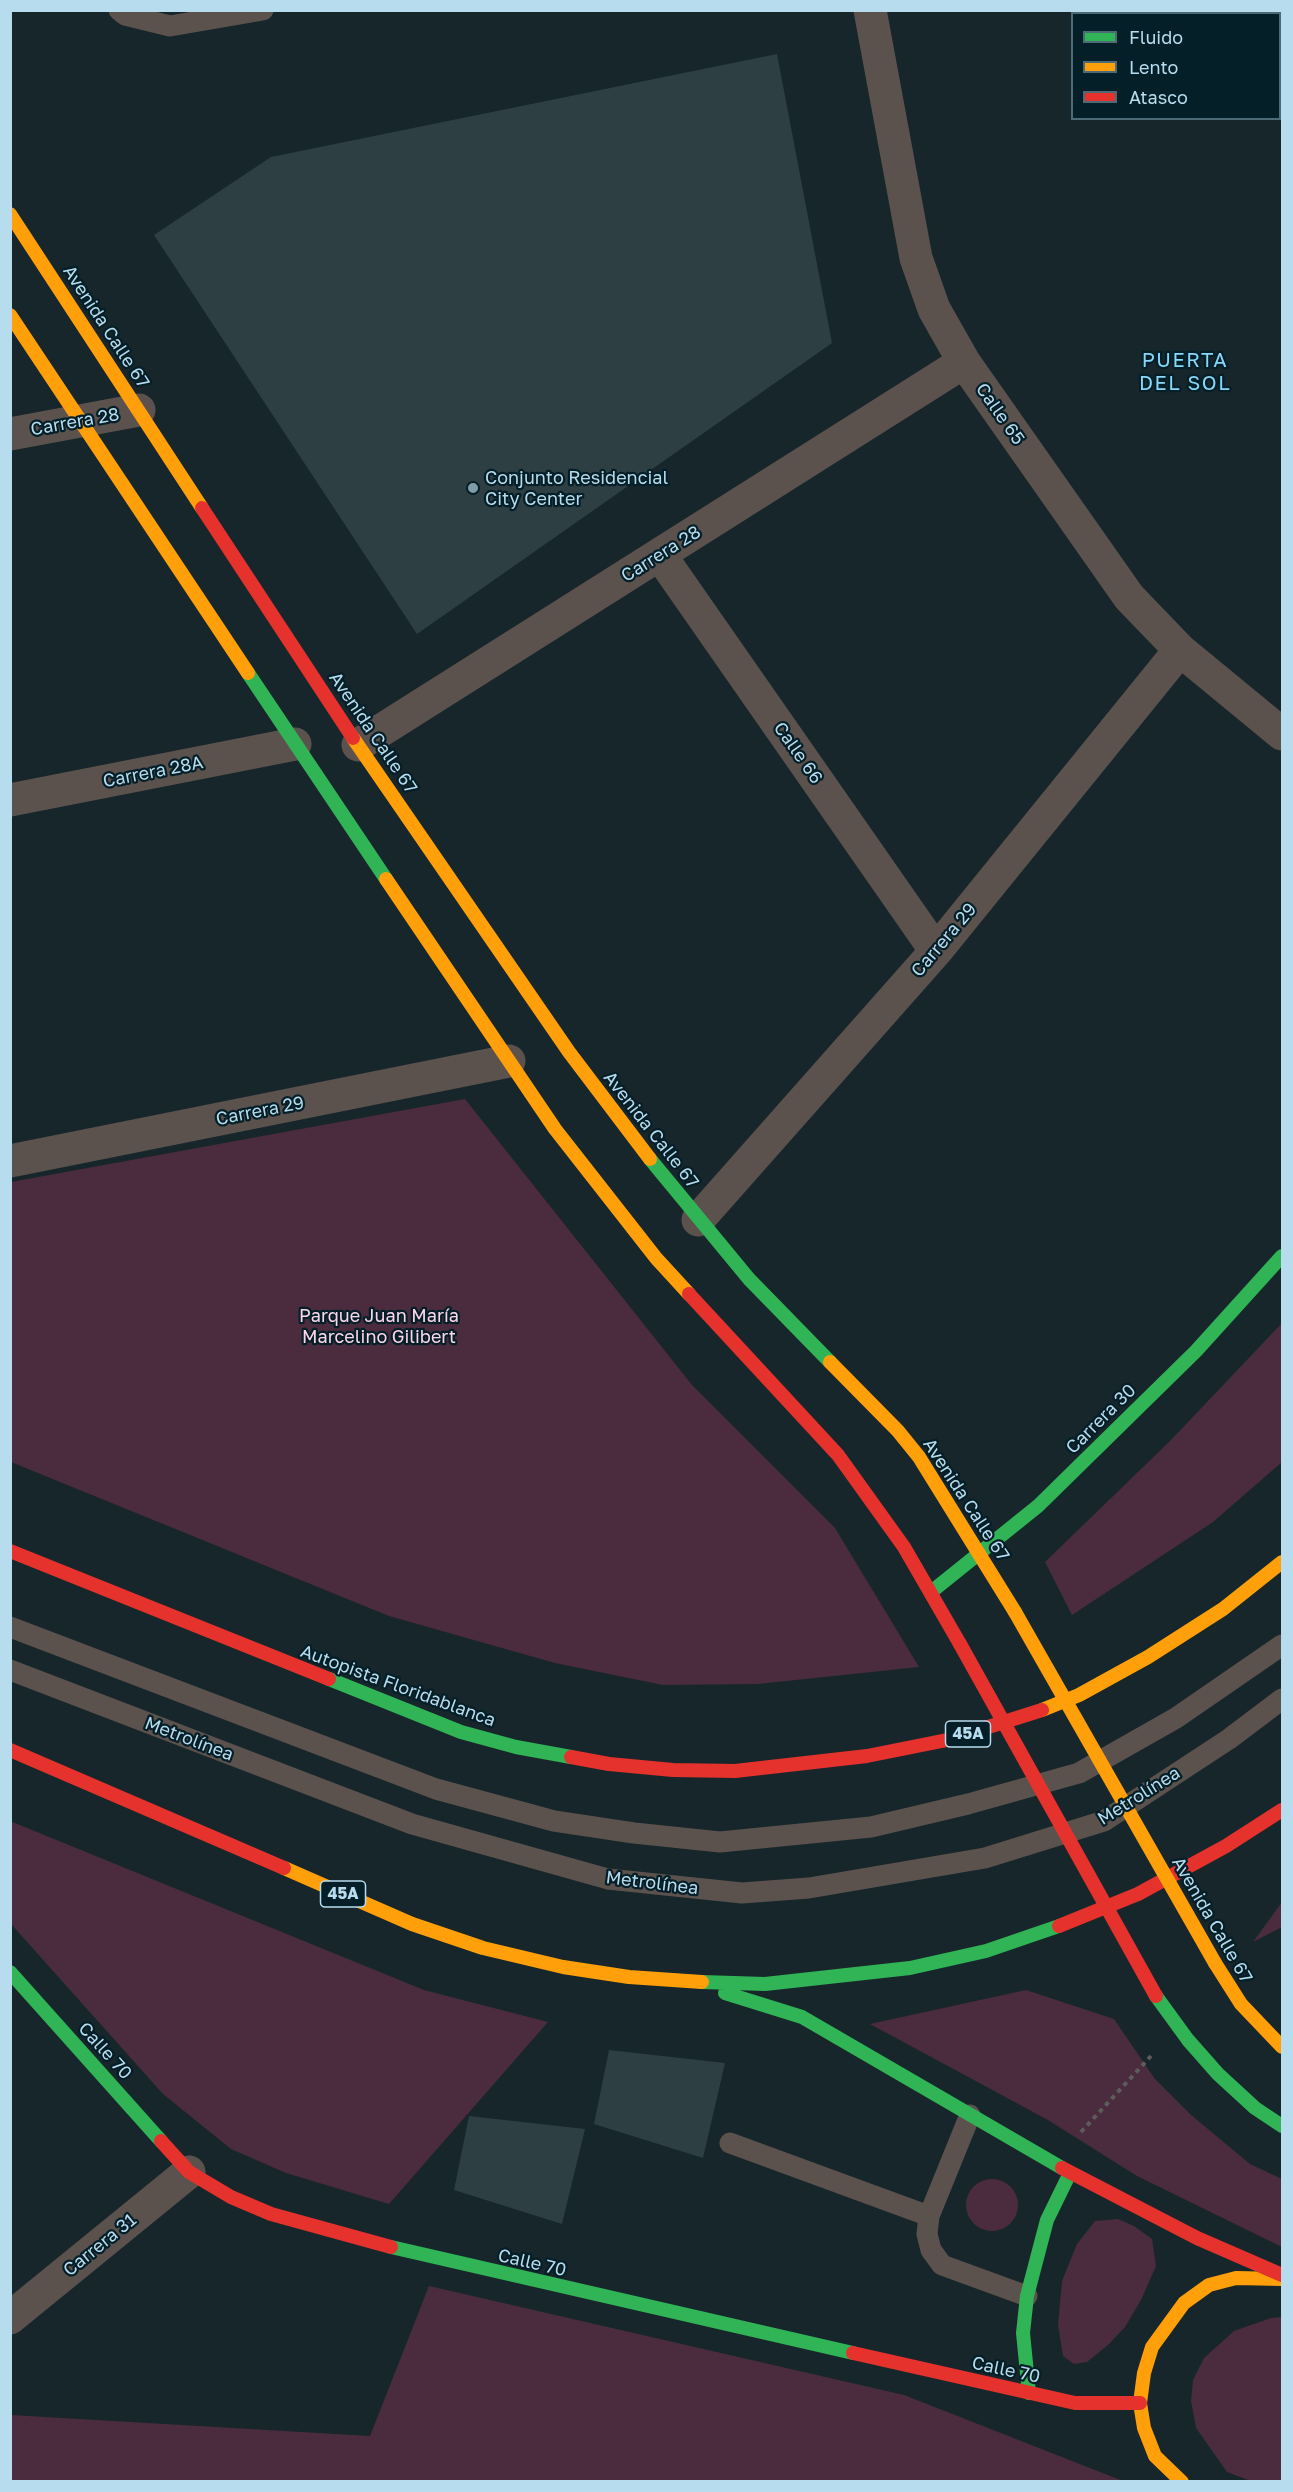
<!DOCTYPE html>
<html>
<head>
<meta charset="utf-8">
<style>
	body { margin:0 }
	#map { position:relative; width:1293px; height:2492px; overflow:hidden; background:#17262b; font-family:"Golos Text",sans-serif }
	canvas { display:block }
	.frame { position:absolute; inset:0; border:12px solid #b7dced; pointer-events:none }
	.legend { position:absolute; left:1071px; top:12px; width:210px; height:108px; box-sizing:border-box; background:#051f29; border:2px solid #4c6b77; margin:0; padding:8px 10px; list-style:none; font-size:18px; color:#b7dced }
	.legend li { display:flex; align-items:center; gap:12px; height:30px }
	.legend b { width:30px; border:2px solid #4c6b77 }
</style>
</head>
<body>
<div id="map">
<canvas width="1293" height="2492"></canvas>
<div class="frame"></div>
<ul class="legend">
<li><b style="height:8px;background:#30b455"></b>Fluido</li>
<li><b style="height:8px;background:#ff9f0a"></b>Lento</li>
<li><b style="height:8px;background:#e5322d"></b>Atasco</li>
</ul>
</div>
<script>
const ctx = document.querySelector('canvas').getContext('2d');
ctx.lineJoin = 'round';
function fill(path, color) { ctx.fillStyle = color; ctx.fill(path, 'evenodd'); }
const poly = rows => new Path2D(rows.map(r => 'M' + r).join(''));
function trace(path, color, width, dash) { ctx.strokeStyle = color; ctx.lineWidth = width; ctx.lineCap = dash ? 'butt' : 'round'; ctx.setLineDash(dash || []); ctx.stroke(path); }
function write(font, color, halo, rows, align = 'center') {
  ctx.font = font + ' "Golos Text",sans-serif'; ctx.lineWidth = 4.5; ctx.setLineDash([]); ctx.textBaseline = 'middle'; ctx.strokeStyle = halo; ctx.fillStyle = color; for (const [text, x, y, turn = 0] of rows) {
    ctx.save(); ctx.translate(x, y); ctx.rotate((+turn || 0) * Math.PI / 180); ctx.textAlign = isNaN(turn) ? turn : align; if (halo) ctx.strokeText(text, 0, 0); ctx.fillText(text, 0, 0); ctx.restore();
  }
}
const green = poly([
	[465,1099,692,1385,835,1528,919,1667,758,1684,663,1685,555,1663,389,1616,11,1462,11,1182],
	[1282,1323,1282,1462,1213,1522,1072,1615,1045,1562,1170,1441],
	[10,1821,424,1990,548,2022,389,2204,286,2173,231,2149,163,2094,11,1924],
	[1282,1902,1282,1927,1253,1942],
	[1026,1990,1114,2019,1155,2079,1190,2114,1250,2164,1282,2179,1282,2247,1137,2176,1048,2120,870,2024],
	'966 2205a26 26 0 1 1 52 0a26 26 0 1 1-52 0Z',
	[1118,2219,1134,2226,1152,2239,1156,2266,1141,2300,1125,2327,1108,2345,1087,2362,1074,2364,1063,2356,1058,2325,1062,2281,1077,2244,1095,2221],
	[429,2286,904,2395,1123,2481,11,2481,11,2415,370,2436],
	[1282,2317,1282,2481,1251,2481,1227,2472,1196,2428,1191,2401,1193,2380,1204,2358,1234,2331,1271,2318]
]);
const building = poly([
	[777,54,832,343,417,634,154,235,271,157],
	[609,2050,725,2063,703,2158,594,2124],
	[469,2116,585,2129,562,2224,454,2190]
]);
const path = poly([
	[1081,2132,1151,2056]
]);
const lane = poly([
	[119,10,125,15,170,26,263,10],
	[10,1627,436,1789,554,1821,634,1833,720,1842,871,1827,968,1804,1079,1773,1176,1718,1282,1645],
	[10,1670,412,1824,608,1879,742,1893,809,1888,985,1858,1104,1821,1229,1739,1282,1699],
	[970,2115,929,2216,927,2234,931,2250,942,2265,1027,2296],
	[730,2143,929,2216]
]);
const street = poly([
	[870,10,916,258,934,309,964,362,1129,597,1180,650,1282,734],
	[10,434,139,410],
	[660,555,936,951],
	[358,745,964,362],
	[10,800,295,744],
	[10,1161,509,1061],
	[698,1220,936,951,1180,650],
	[10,2318,189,2172]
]);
const fast = poly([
	[248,673,386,879],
	[650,1159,749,1279,830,1362],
	[931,1592,1038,1506,1196,1351,1282,1256],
	[329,1679,461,1732,516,1747,571,1757],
	[10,1972,161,2141],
	[702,1982,765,1984,910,1968,986,1951,1059,1926],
	[725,1993,802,2017,1062,2168],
	[1156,1996,1188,2040,1218,2074,1255,2108,1282,2126],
	[391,2247,853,2353],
	[1029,2393,1023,2333,1027,2296,1047,2220,1070,2173]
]);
const slow = poly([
	[10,214,202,508],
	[10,315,248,673],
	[353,738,569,1052,650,1159],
	[386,879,555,1129,656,1258,689,1294],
	[830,1362,898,1431,919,1457,1015,1612],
	[1042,1710,1079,1695,1148,1657,1223,1609,1282,1562],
	[284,1868,412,1924,483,1948,563,1967,629,1977,702,1982],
	[1215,1963,1241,2004,1282,2047],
	[1182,2482,1155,2456,1144,2428,1140,2403,1144,2373,1152,2347,1184,2303,1209,2285,1236,2278,1282,2279]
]);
const jam = poly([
	[202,508,353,738],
	[689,1294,838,1455,904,1547,960,1644],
	[10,1551,329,1679],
	[10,1750,284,1868],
	[571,1757,609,1764,673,1770,735,1771,867,1756,947,1740,1042,1710],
	[1059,1926,1138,1894,1226,1846,1282,1810],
	[161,2141,189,2172,231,2197,271,2214,391,2247],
	[1062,2168,1197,2238,1282,2275],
	[853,2353,1075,2403,1140,2403]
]);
const slowBridge = poly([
	[1015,1612,1215,1963]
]);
const jamBridge = poly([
	[960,1644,1156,1996]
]);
const markers = [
	[473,488,6,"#7f9ca9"]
];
const shields = [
	[968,1734,45],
	[343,1894,45]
];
const shieldNames = [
	["45A",968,1734],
	["45A",343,1894]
];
const streetNames = [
	["Avenida Calle 67",106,327,57],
	["Calle 65",1000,414,55],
	["Carrera 28",75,422,-10],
	["Carrera 28",661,554,-32],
	["Avenida Calle 67",373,733,56],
	["Calle 66",798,753,55],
	["Carrera 28A",153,772,-11],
	["Carrera 29",944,940,-50],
	["Carrera 29",260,1111,-11],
	["Avenida Calle 67",651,1130,52],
	["Carrera 30",1101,1419,-45],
	["Avenida Calle 67",966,1500,57],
	["Autopista Floridablanca",398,1686,20],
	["Metrolínea",189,1739,21],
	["Metrolínea",1139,1796,-32],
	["Metrolínea",652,1883,7],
	["Avenida Calle 67",1212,1920,60],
	["Calle 70",105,2051,48],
	["Carrera 31",100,2245,-39],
	["Calle 70",532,2263,13],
	["Calle 70",1006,2370,12]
];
const poiNames = [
	["Conjunto Residencial",485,478],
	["City Center",485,499]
];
const parkNames = [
	["Parque Juan María",379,1316],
	["Marcelino Gilibert",379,1337]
];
const neighbourhoodNames = [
	["PUERTA",1185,361],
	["DEL SOL",1185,384]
];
fill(green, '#4a2c3e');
fill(building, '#2e3f43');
trace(path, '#5e5c5b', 4, [4.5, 4.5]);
trace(lane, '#5c524d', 21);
trace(street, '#5c524d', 33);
trace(fast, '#30b455', 14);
trace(slow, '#ff9f0a', 14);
trace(jam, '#e5322d', 14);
trace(slowBridge, '#ff9f0a', 14);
trace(jamBridge, '#e5322d', 14);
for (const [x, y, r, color] of markers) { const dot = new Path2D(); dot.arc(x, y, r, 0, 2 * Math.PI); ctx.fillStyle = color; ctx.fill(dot); trace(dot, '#051f29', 2); }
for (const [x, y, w] of shields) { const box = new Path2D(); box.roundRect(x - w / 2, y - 13, w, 26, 4.5); ctx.fillStyle = '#051f29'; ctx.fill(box); trace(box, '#b7dced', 1.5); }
write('bold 16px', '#b7dced', null, shieldNames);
write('18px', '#b7dced', '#051f29', streetNames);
write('18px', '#b7dced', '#051f29', poiNames, 'left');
write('18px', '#fed6ea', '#051f29', parkNames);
ctx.letterSpacing = '1.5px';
write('20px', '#87d7f8', '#051f29', neighbourhoodNames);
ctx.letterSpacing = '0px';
</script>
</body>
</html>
